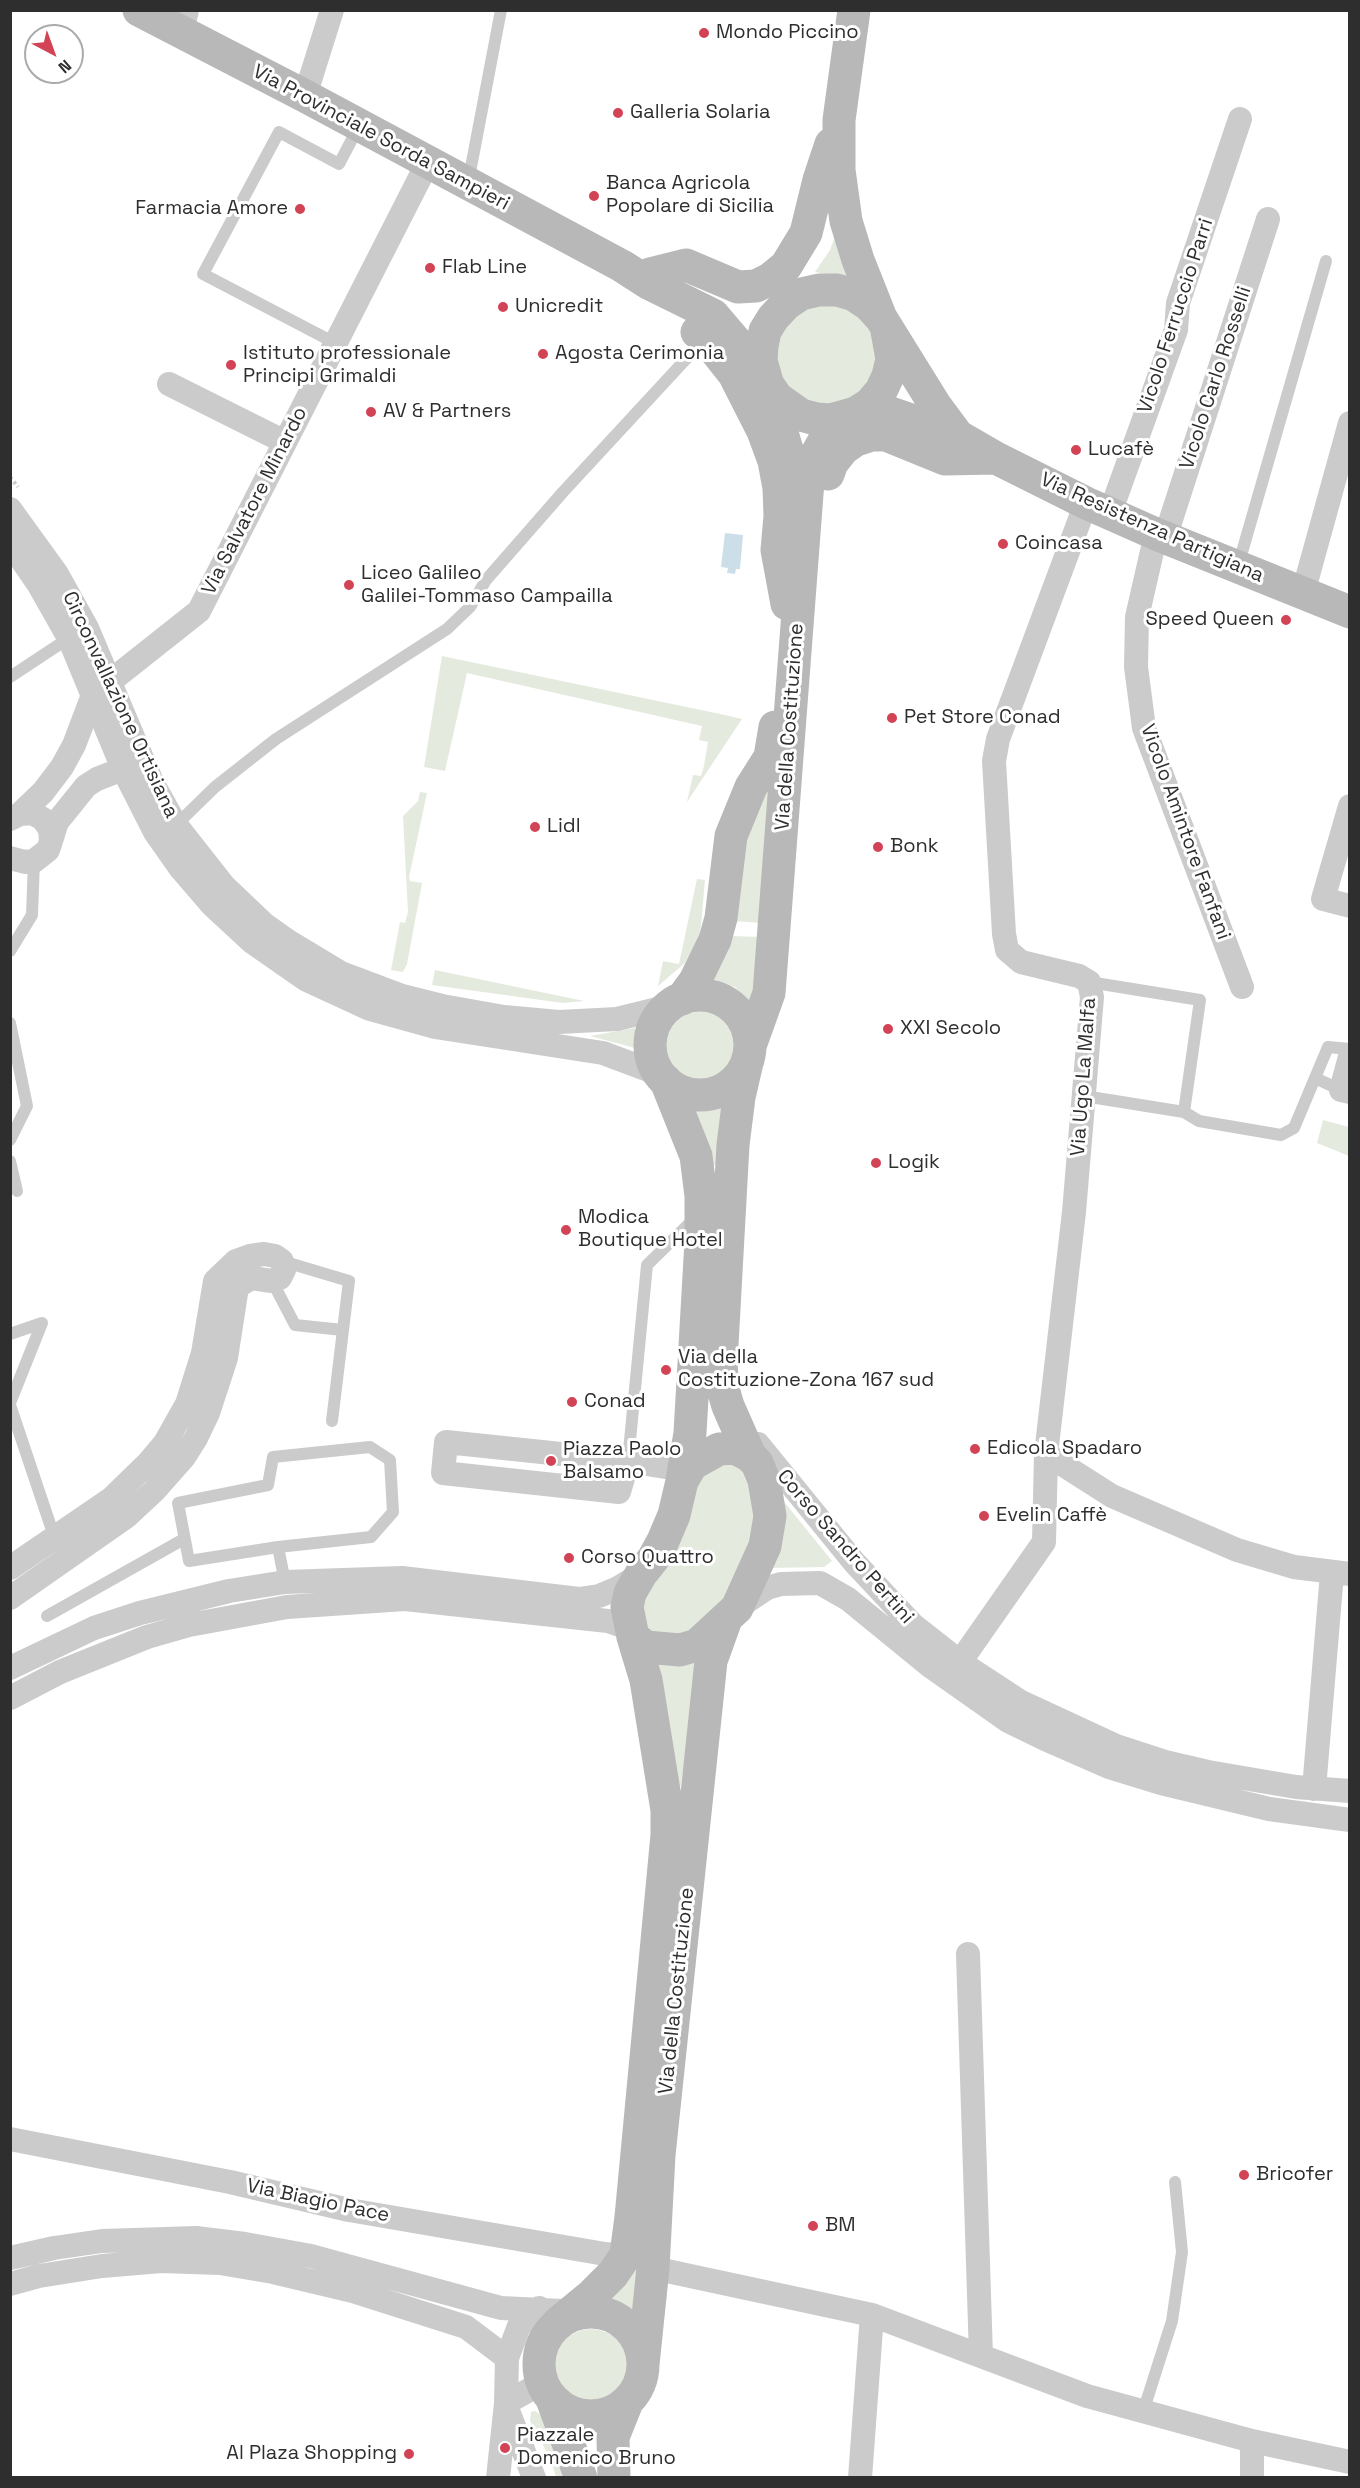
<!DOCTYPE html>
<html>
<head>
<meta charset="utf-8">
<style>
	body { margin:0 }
	#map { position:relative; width:1360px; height:2488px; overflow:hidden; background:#fff; font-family:"Space Grotesk",sans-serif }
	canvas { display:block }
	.frame { position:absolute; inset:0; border:12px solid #2e2e2e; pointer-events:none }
	.north { position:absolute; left:24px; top:24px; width:60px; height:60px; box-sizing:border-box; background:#fff; border:2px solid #ababab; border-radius:50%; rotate:139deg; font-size:16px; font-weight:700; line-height:24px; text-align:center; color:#2e2e2e }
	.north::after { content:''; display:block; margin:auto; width:21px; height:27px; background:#d34356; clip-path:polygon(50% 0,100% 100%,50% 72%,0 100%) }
</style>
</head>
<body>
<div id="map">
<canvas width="1360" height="2488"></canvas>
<div class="frame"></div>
<div class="north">N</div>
</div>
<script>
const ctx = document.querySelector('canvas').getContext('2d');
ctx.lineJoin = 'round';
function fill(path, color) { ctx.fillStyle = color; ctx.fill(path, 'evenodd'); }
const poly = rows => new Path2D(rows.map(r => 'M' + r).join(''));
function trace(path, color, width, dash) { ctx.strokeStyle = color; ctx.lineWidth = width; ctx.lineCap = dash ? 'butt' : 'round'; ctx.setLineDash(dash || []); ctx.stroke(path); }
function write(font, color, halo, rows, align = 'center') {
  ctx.font = font + ' "Space Grotesk",sans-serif'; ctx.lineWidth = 6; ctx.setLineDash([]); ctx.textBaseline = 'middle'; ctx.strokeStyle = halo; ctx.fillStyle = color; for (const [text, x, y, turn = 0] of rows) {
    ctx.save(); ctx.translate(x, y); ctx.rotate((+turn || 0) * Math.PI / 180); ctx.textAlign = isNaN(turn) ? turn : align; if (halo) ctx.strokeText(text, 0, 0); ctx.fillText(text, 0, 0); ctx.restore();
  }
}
const green = poly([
	[840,223,852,279,815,272,830,250],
	[815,302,852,306,877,333,879,370,857,400,825,409,793,398,775,370,776,336,785,321],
	[442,656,725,715,742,719,687,802,693,775,701,776,704,766,708,742,699,740,702,726,467,673,445,771,424,767],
	[773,777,760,923,734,921,743,834],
	[420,792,427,793,409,877,410,881,422,883,407,964,403,972,391,970,400,922,405,923,408,912,403,816,418,801],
	[697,879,705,880,700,936,685,963,658,986,663,961,679,964],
	[732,936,760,937,752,1005,735,987,713,979,728,952],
	[435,970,584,1001,563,1003,432,985],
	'661 1042a39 39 0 1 1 78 0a39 39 0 1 1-78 0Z',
	[635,1028,635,1048,590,1036],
	[722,1099,717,1165,708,1166,690,1104,713,1103],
	[1323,1120,1349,1127,1349,1156,1317,1143],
	[729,1461,746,1471,755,1485,756,1532,732,1589,691,1633,675,1638,648,1630,639,1619,647,1587,698,1474],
	[781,1498,832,1561,824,1567,768,1568],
	[700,1657,678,1803,655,1663],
	[639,2254,635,2312,622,2303,613,2301,611,2296],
	'555 2365a36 36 0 1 1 72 0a36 36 0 1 1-72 0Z',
	[535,2411,543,2416,570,2477,556,2477,550,2458,530,2421,531,2412]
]);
const water = poly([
	[725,533,743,535,740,569,736,569,735,574,727,573,728,568,721,567]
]);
const path = poly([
	[10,477,18,487]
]);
const lane = poly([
	[468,183,501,10],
	[335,343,203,274,279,132,339,164,359,126],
	[1238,566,1326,261],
	[10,677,69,638],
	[176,825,215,787,276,739,447,629,470,607,486,580,563,492,687,358,705,342],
	[10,951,32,915,34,861],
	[10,1023,27,1106,10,1140],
	[1315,1078,1341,1090],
	[1084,1096,1184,1112,1200,1000,1089,982],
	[1184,1112,1199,1121,1281,1135,1294,1128,1328,1047,1350,1049],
	[10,1161,17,1191],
	[272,1281,295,1325,343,1330,349,1281,282,1261],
	[10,1334,42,1323,10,1403],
	[10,1405,55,1539],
	[332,1421,343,1330],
	[628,1461,647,1265,696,1217],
	[278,1547,371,1537,393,1512,390,1460,370,1447,273,1457,268,1485,178,1503,189,1561,278,1547,285,1582],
	[47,1616,184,1539],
	[1143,2412,1172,2321,1182,2252,1175,2182]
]);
const street = poly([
	[182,33,187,10],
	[305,96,332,10],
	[169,384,285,442],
	[10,509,57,574,87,628,152,782,176,825,224,886,264,924,288,941,341,973,402,996,442,1006,504,1017,559,1022,617,1019,670,1006],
	[1110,513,1176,330,1178,303,1240,119],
	[1156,534,1137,617,1136,667,1144,728,1242,987],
	[1165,538,1268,219],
	[10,543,39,585,69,638,123,769,155,832,181,869,212,905,252,942,305,979,370,1009,435,1027,603,1053,659,1074],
	[1303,593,1350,423],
	[1350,806,1323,899,1350,906],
	[20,814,43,792,62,767,74,745,93,695,199,611,428,162],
	[10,819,20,814,32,813,43,819,50,829,51,841,48,850,34,861,25,862,10,858],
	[51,841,57,822,86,786,97,779,138,763],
	[1350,1057,1341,1090,1350,1092],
	[758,1444,854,1562,913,1625,960,1662,1021,1702,1116,1746,1165,1762,1208,1772,1296,1787,1350,1791],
	[1046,1454,1112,1496,1237,1550,1294,1567,1350,1574],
	[628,1461,619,1492,443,1473,446,1442,628,1461,684,1470],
	[10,1568,111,1499,149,1462,165,1443,187,1404,203,1353,215,1281,236,1261,250,1256,264,1254,275,1256,282,1261,284,1270,280,1278,272,1281,251,1278,237,1287,226,1358,208,1413,196,1438,184,1457,154,1491,126,1517,10,1598],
	[737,1608,767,1588,781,1584,820,1583,848,1599,930,1666,1008,1721,1045,1739,1109,1767,1161,1783,1269,1809,1350,1820],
	[960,1662,1044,1542,1046,1454,1074,1212,1092,997,1089,982,1079,976,1021,962,1007,950,1004,934,994,761,998,739,1086,503],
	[10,1668,94,1628,140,1613,229,1591,285,1582,402,1578,579,1599,599,1596,618,1588,641,1574],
	[10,1698,60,1672,147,1637,189,1625,287,1607,405,1599,608,1621,631,1629],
	[1314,1789,1332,1573],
	[968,1954,981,2356],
	[10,2139,230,2182,349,2210,605,2254,626,2255],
	[10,2258,54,2248,102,2241,196,2238,245,2244,311,2256,501,2308,583,2312],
	[653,2268,872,2315,1087,2396,1252,2441,1350,2462],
	[10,2284,39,2276,102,2266,161,2261,220,2263,273,2272,353,2291,466,2327,507,2358],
	[506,2403,529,2390,544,2387],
	[507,2408,534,2478],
	[1252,2441,1252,2478],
	[498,2478,506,2403,507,2358,519,2326,539,2308],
	[860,2478,872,2315]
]);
const secondary = poly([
	[139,10,305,96,622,266,650,284,713,315,765,376],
	[854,10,839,120,839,170,846,221,858,260,881,318,935,405,958,436],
	[650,274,686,265,738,287,756,286,770,279,786,266,806,233,819,180,831,144],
	[881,318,869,305,854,295,837,290,819,290,801,294,786,304,773,318,765,331,762,346,761,361,768,385,777,398,801,415,816,419,831,420,856,413,870,404,881,391,888,376,892,359,887,331],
	[697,332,707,340,734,374,763,431,774,461,779,488,780,516,777,550,787,604],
	[768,385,797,484,796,499],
	[856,413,888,412,958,436,996,458,1086,503,1156,534,1350,612],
	[828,474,832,463,843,449,856,440,871,435,886,435,945,459,996,458],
	'650 1045a50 50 0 1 1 100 0a50 50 0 1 1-100 0Z',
	[682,999,695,981,715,940,721,918,731,836,751,787,770,757,775,727],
	[750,1046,769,993,808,481,811,464,825,439,846,417],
	[748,1058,739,1097,733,1145,721,1363,723,1389,728,1406,750,1456],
	[666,1081,696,1156,701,1196,701,1241,690,1433,682,1480],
	'539 2364a52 52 0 1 1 104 0a52 52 0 1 1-104 0Z',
	[558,2323,592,2295,613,2274,626,2255,631,2217,667,1835,667,1810,646,1680,633,1637,627,1607,630,1593,641,1574,653,1559,663,1541,674,1515,682,1481,692,1464,719,1449,735,1448,750,1456,757,1463,764,1480,770,1516,765,1546,737,1608,697,1645,680,1650,646,1647,633,1637],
	[643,2364,653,2268,659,2155,711,1661,725,1622],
	[552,2399,581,2478],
	[614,2478,613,2437,627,2402]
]);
const markers = [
	[704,33,6,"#d34356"],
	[618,113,6,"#d34356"],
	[594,196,6,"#d34356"],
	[300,209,6,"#d34356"],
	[430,268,6,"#d34356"],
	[503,307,6,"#d34356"],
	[543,354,6,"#d34356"],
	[231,365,6,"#d34356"],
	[371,412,6,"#d34356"],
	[1076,450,6,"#d34356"],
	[1003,544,6,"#d34356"],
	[349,585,6,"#d34356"],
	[1286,620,6,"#d34356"],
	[892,718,6,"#d34356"],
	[535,827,6,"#d34356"],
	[878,847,6,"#d34356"],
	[888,1029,6,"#d34356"],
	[876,1163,6,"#d34356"],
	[566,1230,6,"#d34356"],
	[666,1370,6,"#d34356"],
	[572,1402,6,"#d34356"],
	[975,1449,6,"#d34356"],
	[551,1461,6,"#d34356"],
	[984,1516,6,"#d34356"],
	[569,1558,6,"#d34356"],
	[1244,2175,6,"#d34356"],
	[813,2226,6,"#d34356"],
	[505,2448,6,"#d34356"],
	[409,2454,6,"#d34356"]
];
const poiNames = [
	["Mondo Piccino",716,33],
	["Galleria Solaria",630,113],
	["Banca Agricola",606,184],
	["Popolare di Sicilia",606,207],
	["Farmacia Amore",288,209,"right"],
	["Flab Line",442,268],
	["Unicredit",515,307],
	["Istituto professionale",243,354],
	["Principi Grimaldi",243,377],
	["Agosta Cerimonia",555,354],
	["AV & Partners",383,412],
	["Lucafè",1088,450],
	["Coincasa",1015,544],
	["Liceo Galileo",361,574],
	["Galilei-Tommaso Campailla",361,597],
	["Speed Queen",1274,620,"right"],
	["Pet Store Conad",904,718],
	["Lidl",547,827],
	["Bonk",890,847],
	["XXI Secolo",900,1029],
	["Logik",888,1163],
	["Modica",578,1218],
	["Boutique Hotel",578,1241],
	["Via della",678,1358],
	["Costituzione-Zona 167 sud",678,1381],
	["Conad",584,1402],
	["Edicola Spadaro",987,1449],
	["Piazza Paolo",563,1450],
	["Balsamo",563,1473],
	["Evelin Caffè",996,1516],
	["Corso Quattro",581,1558],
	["Bricofer",1256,2175],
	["BM",825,2226],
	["Piazzale",517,2436],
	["Domenico Bruno",517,2459],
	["Al Plaza Shopping",397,2454,"right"]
];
const streetNames = [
	["Via Provinciale Sorda Sampieri",381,138,28],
	["Vicolo Ferruccio Parri",1176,316,-72],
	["Vicolo Carlo Rosselli",1216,378,-72],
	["Via Salvatore Minardo",255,501,-63],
	["Via Resistenza Partigiana",1152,528,24],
	["Circonvallazione Ortisiana",120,705,65],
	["Via della Costituzione",790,727,-86],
	["Vicolo Amintore Fanfani",1185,832,70],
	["Via Ugo La Malfa",1084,1077,-86],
	["Corso Sandro Pertini",845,1547,49],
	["Via della Costituzione",677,1991,-84],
	["Via Biagio Pace",318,2201,12]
];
fill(green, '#e5eade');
fill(water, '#ccdfe8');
trace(path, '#cbcbcb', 4, [3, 3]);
trace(lane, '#cbcbcb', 12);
trace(street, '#cbcbcb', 24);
trace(secondary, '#b8b8b8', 33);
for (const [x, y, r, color] of markers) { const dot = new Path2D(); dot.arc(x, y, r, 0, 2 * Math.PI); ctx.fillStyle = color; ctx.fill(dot); trace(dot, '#fff', 2); }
write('20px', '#2e2e2e', '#fff', poiNames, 'left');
write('20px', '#2e2e2e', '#fff', streetNames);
</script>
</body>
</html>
